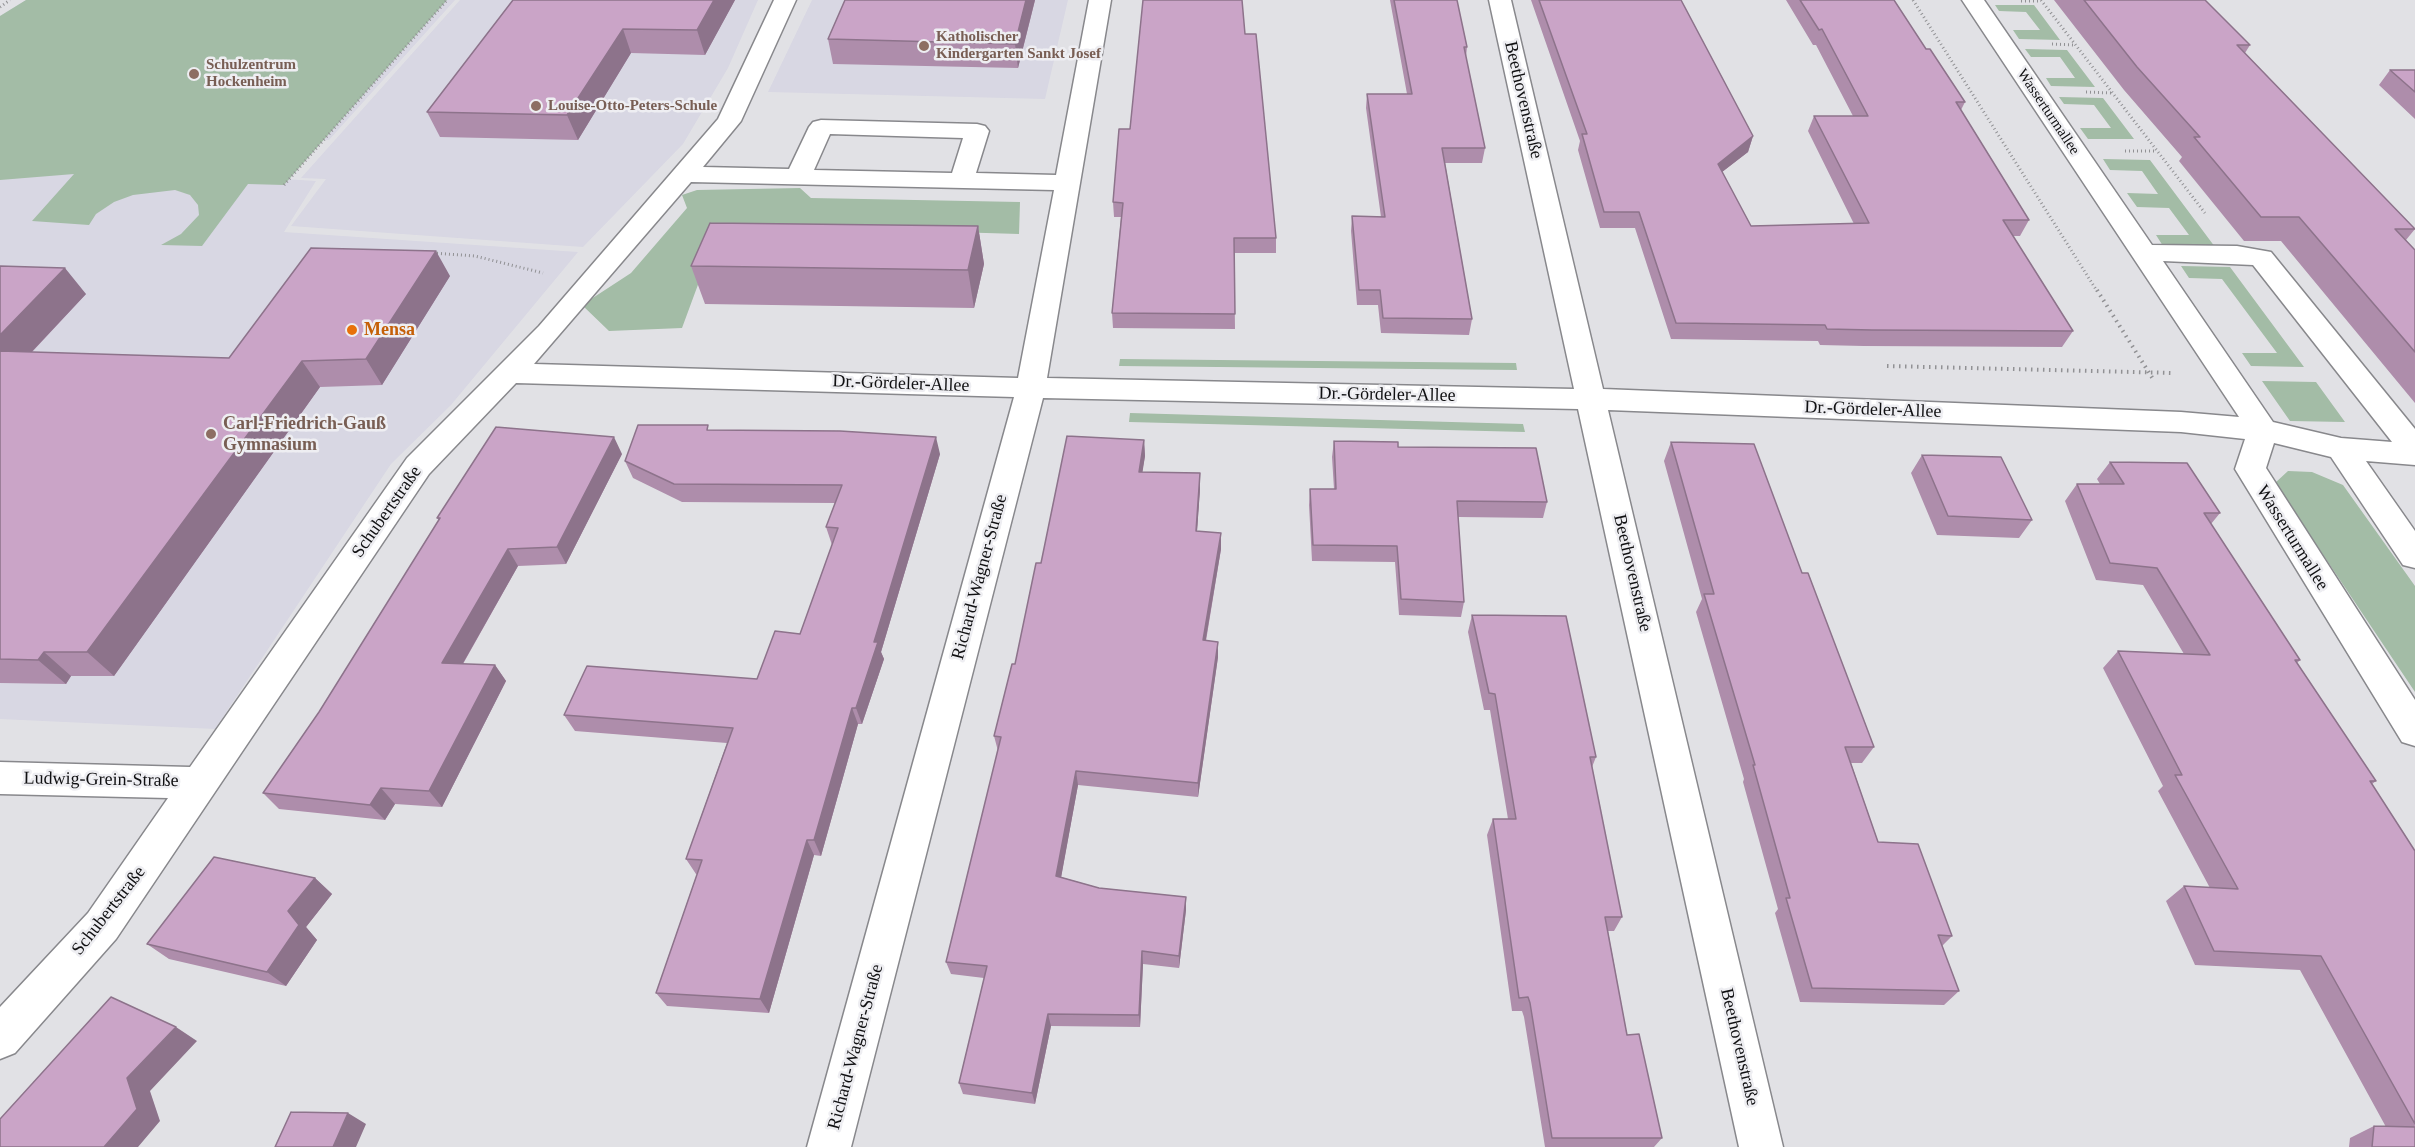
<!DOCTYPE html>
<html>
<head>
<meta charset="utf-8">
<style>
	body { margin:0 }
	canvas { display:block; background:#e1e1e5 }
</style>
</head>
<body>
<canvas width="2415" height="1147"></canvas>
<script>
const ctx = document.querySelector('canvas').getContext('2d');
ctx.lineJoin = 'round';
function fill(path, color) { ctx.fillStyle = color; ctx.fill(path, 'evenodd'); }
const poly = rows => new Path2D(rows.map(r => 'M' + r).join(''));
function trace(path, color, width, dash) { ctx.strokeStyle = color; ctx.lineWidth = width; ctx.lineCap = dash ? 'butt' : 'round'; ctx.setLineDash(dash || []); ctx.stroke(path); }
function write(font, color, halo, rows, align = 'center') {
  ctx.font = font + ' Georgia,serif'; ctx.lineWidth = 5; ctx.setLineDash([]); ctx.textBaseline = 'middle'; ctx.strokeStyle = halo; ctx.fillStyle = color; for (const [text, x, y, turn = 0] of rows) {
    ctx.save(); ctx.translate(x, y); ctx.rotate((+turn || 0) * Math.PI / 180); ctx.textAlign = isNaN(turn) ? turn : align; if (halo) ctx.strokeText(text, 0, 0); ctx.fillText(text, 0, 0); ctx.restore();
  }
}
const built = poly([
	[26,0,455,0,329,140,82,134,284,179,316,181,284,232,578,252,451,405,391,464,215,729,0,719,0,16],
	[460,0,758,0,728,68,683,144,583,247,291,226,326,179,301,178],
	[812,0,1068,0,1045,99,768,92]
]);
const green = poly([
	[26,0,447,0,284,185,248,184,202,246,161,245,181,234,199,215,198,205,190,195,175,190,133,195,114,202,96,214,89,225,32,221,74,174,0,180,0,16],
	[1995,5,2034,5,2060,40,2019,39,2013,30,2040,30,2026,12,1999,11],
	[2025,49,2067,50,2095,87,2051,86,2046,78,2075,78,2060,57,2031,57],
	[2059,97,2103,98,2134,139,2088,139,2080,128,2111,128,2094,105,2064,104],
	[2103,159,2150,160,2215,247,2163,246,2156,235,2189,235,2169,208,2137,207,2127,193,2158,194,2142,171,2110,170],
	[800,188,811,198,1020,202,1019,234,720,225,682,328,609,331,582,305,631,273,687,208,682,195,697,190],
	[2181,266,2230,267,2304,367,2251,366,2242,353,2277,353,2222,279,2189,278],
	[1120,359,1516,363,1517,370,1119,366],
	[2262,381,2316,382,2345,422,2290,421],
	[1130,413,1523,424,1525,432,1129,422],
	[2288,471,2312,472,2343,485,2415,586,2415,692,2275,483]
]);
const pathFar1 = poly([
	[1913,0,2097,291],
	[2041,0,2205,213],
	[2021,1,2041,1],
	[0,7,10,0],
	[2052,44,2074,45],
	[2086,92,2111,93],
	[2125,151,2157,151],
	[284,185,447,0],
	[433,253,475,256,543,273]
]);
const path = poly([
	[2097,290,2153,379],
	[1887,366,2174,373]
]);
const minor = poly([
	[774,0,796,0,741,121,703,167,789,169,809,127,813,122,821,120,977,124,985,126,989,131,976,173,1056,175,1089,0,1111,0,1047,378,1574,389,1489,0,1511,0,1603,389,2181,412,2239,417,1962,0,1984,0,2152,245,2237,246,2271,252,2415,429,2415,465,2366,461,2415,531,2415,568,2403,565,2331,457,2274,443,2266,468,2415,700,2415,746,2402,742,2235,469,2245,439,2181,432,1608,410,1783,1147,1739,1147,1578,409,1043,398,851,1147,807,1147,1014,397,516,383,429,474,116,939,15,1053,0,1059,0,1007,88,913,168,798,0,794,0,762,190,767,407,458,539,326,718,119,774,0],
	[830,134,963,138,952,173,814,170,830,134],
	[691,182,1054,190,1018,378,534,364,691,182],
	[2163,261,2253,265,2392,442,2341,438,2273,422,2163,261]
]);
const wall = poly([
	[513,0,735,0,705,55,631,53,578,140,440,137,427,112],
	[845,0,1035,0,1018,68,833,64,828,39],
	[1390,0,1457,0,1467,47,1466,57,1485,148,1482,163,1445,163,1472,319,1469,335,1381,333,1378,305,1357,305,1351,231,1352,216,1381,217,1366,108,1367,94,1407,94],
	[1531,0,1681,0,1753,136,1748,152,1722,172,1751,226,1854,224,1808,131,1814,116,1853,116,1816,45,1813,45,1786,0,1894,0,1926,49,1965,102,1961,110,2029,220,2020,236,2013,236,2073,331,2062,347,1864,346,1820,345,1818,341,1671,339,1635,228,1600,228,1578,150,1580,141],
	[2054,0,2205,0,2250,45,2245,53,2415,229,2406,240,2415,250,2415,403,2281,241,2244,241,2179,161,2182,157,2124,90],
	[1245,34,1276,238,1276,253,1234,253,1235,329,1113,328,1112,313,1121,217,1114,217,1113,202,1130,129],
	[2390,70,2415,70,2415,119,2379,85],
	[978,226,984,264,974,308,705,304,691,266],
	[0,266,86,294,32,352,229,358,450,276,382,385,320,387,114,676,71,676,66,684,0,683],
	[710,430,940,454,881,652,884,659,862,724,858,724,821,856,814,855,769,1013,667,1006,656,993,697,874,696,874,686,859,727,743,575,731,564,715,757,679,800,634,832,545,826,527,835,503,682,502,633,478,625,461],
	[1144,440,1145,456,1142,472,1200,489,1197,531,1221,549,1206,641,1218,657,1198,797,1078,785,1061,877,1099,888,1186,897,1186,910,1179,968,1143,964,1140,1027,1051,1026,1035,1104,963,1094,959,1083,984,978,951,974,946,962,998,751,994,736,1015,664,1041,563],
	[1334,441,1398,447,1547,502,1543,518,1458,517,1464,602,1461,617,1399,615,1395,562,1312,561,1309,505,1310,489,1334,489,1332,457],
	[1671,442,1802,573,1874,747,1862,763,1851,763,1878,842,1952,936,1942,946,1959,991,1944,1005,1800,1002,1775,913,1778,909,1743,782,1744,779,1696,612,1702,599,1664,461],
	[622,454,566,564,518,566,463,664,495,665,506,681,442,807,395,804,385,820,279,809,263,793,319,712,439,521,437,518],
	[1922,455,2032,520,2019,538,1937,535,1911,473],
	[2110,462,2220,513,2211,524,2300,660,2297,663,2376,781,2372,784,2415,851,2415,1147,2349,1147,2350,1138,2374,1126,2386,1127,2300,970,2195,965,2166,901,2184,886,2210,888,2158,791,2163,786,2103,668,2118,651,2184,654,2143,585,2096,580,2065,501,2077,484,2100,484,2097,479],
	[1472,615,1596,757,1592,767,1622,917,1614,931,1608,931,1627,1035,1662,1138,1654,1147,1545,1147,1524,1017,1522,1011,1512,1011,1487,835,1493,819,1508,819,1490,710,1484,710,1468,632],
	[315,878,332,894,306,927,317,940,286,986,169,959,147,944]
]);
const shadedWall = poly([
	[714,0,735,0,705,55,697,30],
	[1026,0,1035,0,1018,68,1015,44],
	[623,29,631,53,578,140,567,115],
	[1753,136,1748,152,1713,179,1718,164],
	[978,226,984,264,974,308,968,270],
	[436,251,450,276,382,385,366,359],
	[65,268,86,294,9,376,0,366,0,335],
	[302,361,320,387,114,676,87,652],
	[614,437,622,454,566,564,557,547],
	[936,437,940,454,881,652,884,659,862,724,856,708,874,642],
	[1144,440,1145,456,1140,488,1139,472],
	[1200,473,1200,489,1196,546,1196,531],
	[1221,533,1221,549,1203,656,1203,640],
	[508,549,518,566,454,679,442,663],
	[1218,642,1218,657,1198,797,1198,783],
	[44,652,71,676,66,684,38,660],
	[495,665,506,681,442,807,429,791],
	[852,708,858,724,821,856,814,840],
	[1076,771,1078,785,1059,889,1056,876],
	[381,788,395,804,385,820,370,805],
	[807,840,814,855,769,1013,760,999],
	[315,878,332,894,306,927,317,940,286,986,267,972,288,911],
	[1186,897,1186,910,1179,968,1179,956],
	[1142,951,1143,964,1140,1027,1139,1015],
	[1048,1014,1051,1026,1035,1104,1032,1093],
	[176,1027,197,1041,150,1091,160,1121,138,1147,104,1147,127,1078],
	[348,1113,366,1124,356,1147,333,1147]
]);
const building = poly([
	[513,0,714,0,697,30,623,29,567,115,427,112,513,0],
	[845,0,1026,0,1015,44,828,39,845,0],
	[1143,0,1242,0,1245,34,1256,34,1276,238,1234,238,1235,314,1112,313,1123,203,1113,202,1119,129,1130,129,1143,0],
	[1394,0,1457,0,1467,47,1464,47,1485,148,1442,148,1472,319,1383,318,1380,290,1359,290,1352,216,1385,217,1367,94,1412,94,1394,0],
	[1539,0,1681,0,1753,136,1718,164,1751,226,1869,223,1814,116,1868,116,1822,29,1819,30,1800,0,1894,0,1926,49,1930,49,1965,102,1956,102,2029,220,2003,220,2073,331,1872,330,1827,329,1825,325,1676,323,1639,212,1604,212,1582,134,1587,134,1539,0],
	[2084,0,2205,0,2250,45,2237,45,2415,229,2395,229,2415,250,2415,352,2299,217,2261,217,2194,137,2200,137,2137,67,2084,0],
	[2390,70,2415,70,2415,92,2390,70],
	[710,223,978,226,968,270,691,266,710,223],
	[311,248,436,251,366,359,302,361,87,652,44,652,38,660,0,659,0,351,229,358,311,248],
	[0,266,65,268,0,335,0,266],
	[638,425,708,425,707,430,840,431,936,437,874,642,878,642,856,708,852,708,814,840,807,840,760,999,656,993,702,860,686,859,733,728,564,715,587,666,757,679,775,631,800,634,838,528,826,527,842,485,674,484,625,461,638,425],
	[496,427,614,437,557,547,508,549,442,663,495,665,429,791,381,788,370,805,263,793,319,712,440,518,437,518,496,427],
	[1067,436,1144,440,1139,472,1200,473,1196,531,1221,533,1203,640,1218,642,1198,783,1076,771,1056,876,1099,888,1186,897,1179,956,1142,951,1139,1015,1048,1014,1032,1093,959,1083,987,966,946,962,1001,737,994,736,1012,664,1015,664,1036,563,1041,563,1067,436],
	[1334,441,1398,442,1398,447,1536,448,1547,502,1457,501,1464,602,1401,599,1397,546,1313,545,1310,489,1336,489,1334,441],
	[1671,442,1754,444,1802,573,1808,573,1874,747,1845,747,1878,842,1918,844,1952,936,1938,935,1959,991,1812,988,1786,898,1790,898,1753,765,1755,765,1704,594,1714,594,1671,442],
	[1922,455,2001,457,2032,520,1948,516,1922,455],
	[2110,462,2187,463,2220,513,2204,513,2300,660,2295,660,2376,781,2370,781,2415,851,2415,1124,2321,956,2214,951,2184,886,2238,889,2175,775,2182,775,2118,651,2210,655,2157,568,2110,563,2077,484,2124,484,2110,462],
	[1472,615,1566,616,1596,757,1590,757,1622,917,1605,917,1627,1035,1639,1034,1662,1138,1552,1138,1530,1003,1528,997,1519,998,1493,819,1516,819,1495,694,1489,693,1472,615],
	[214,857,315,878,288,911,299,925,267,972,147,944,214,857],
	[111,997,176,1027,127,1078,137,1109,104,1147,0,1147,0,1119,111,997],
	[291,1112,348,1113,333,1147,275,1147,291,1112],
	[2374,1126,2415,1127,2415,1147,2372,1147,2374,1126]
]);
const markers = [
	[924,46,6,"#8d6e63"],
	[194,74,6,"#8d6e63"],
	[536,106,6,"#8d6e63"],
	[352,330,6,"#e8710a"],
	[211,434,6,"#8d6e63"]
];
const farEducationnames = [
	["Katholischer",936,37],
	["Kindergarten Sankt Josef",936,54],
	["Schulzentrum",206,65],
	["Hockenheim",206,82],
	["Louise-Otto-Peters-Schule",548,106]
];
const farStreetnames = [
	["Wasserturmallee",2048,112,56]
];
const streetNames = [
	["Beethovenstraße",1523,100,77],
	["Dr.-Gördeler-Allee",901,384,2],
	["Dr.-Gördeler-Allee",1387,395,1],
	["Dr.-Gördeler-Allee",1873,410,2],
	["Schubertstraße",387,512,-55],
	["Wasserturmallee",2292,538,58],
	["Beethovenstraße",1632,573,77],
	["Richard-Wagner-Straße",980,577,-75],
	["Ludwig-Grein-Straße",101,780,1],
	["Schubertstraße",109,911,-52],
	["Richard-Wagner-Straße",856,1047,-75],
	["Beethovenstraße",1739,1047,77]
];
const foodNames = [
	["Mensa",364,330]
];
const educationNames = [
	["Carl-Friedrich-Gauß",223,424],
	["Gymnasium",223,445]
];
fill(built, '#d8d7e3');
fill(green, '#a3bca6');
trace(minor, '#88888c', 3);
trace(pathFar1, '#919194', 3, [1, 3]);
trace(path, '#919194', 4, [1.5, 4.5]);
fill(minor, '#fff');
fill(wall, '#ae8dab');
fill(shadedWall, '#8d738b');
fill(building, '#caa4c7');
trace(building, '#8d738b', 1.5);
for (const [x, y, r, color] of markers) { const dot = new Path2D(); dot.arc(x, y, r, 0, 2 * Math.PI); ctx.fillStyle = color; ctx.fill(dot); trace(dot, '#eeeef2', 2); }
write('bold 15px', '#785e54', '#eeeef2', farEducationnames, 'left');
write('15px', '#101012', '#eeeef2', farStreetnames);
write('18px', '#101012', '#eeeef2', streetNames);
write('bold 18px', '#c56008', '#eeeef2', foodNames, 'left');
write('bold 18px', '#785e54', '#eeeef2', educationNames, 'left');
</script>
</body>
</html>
